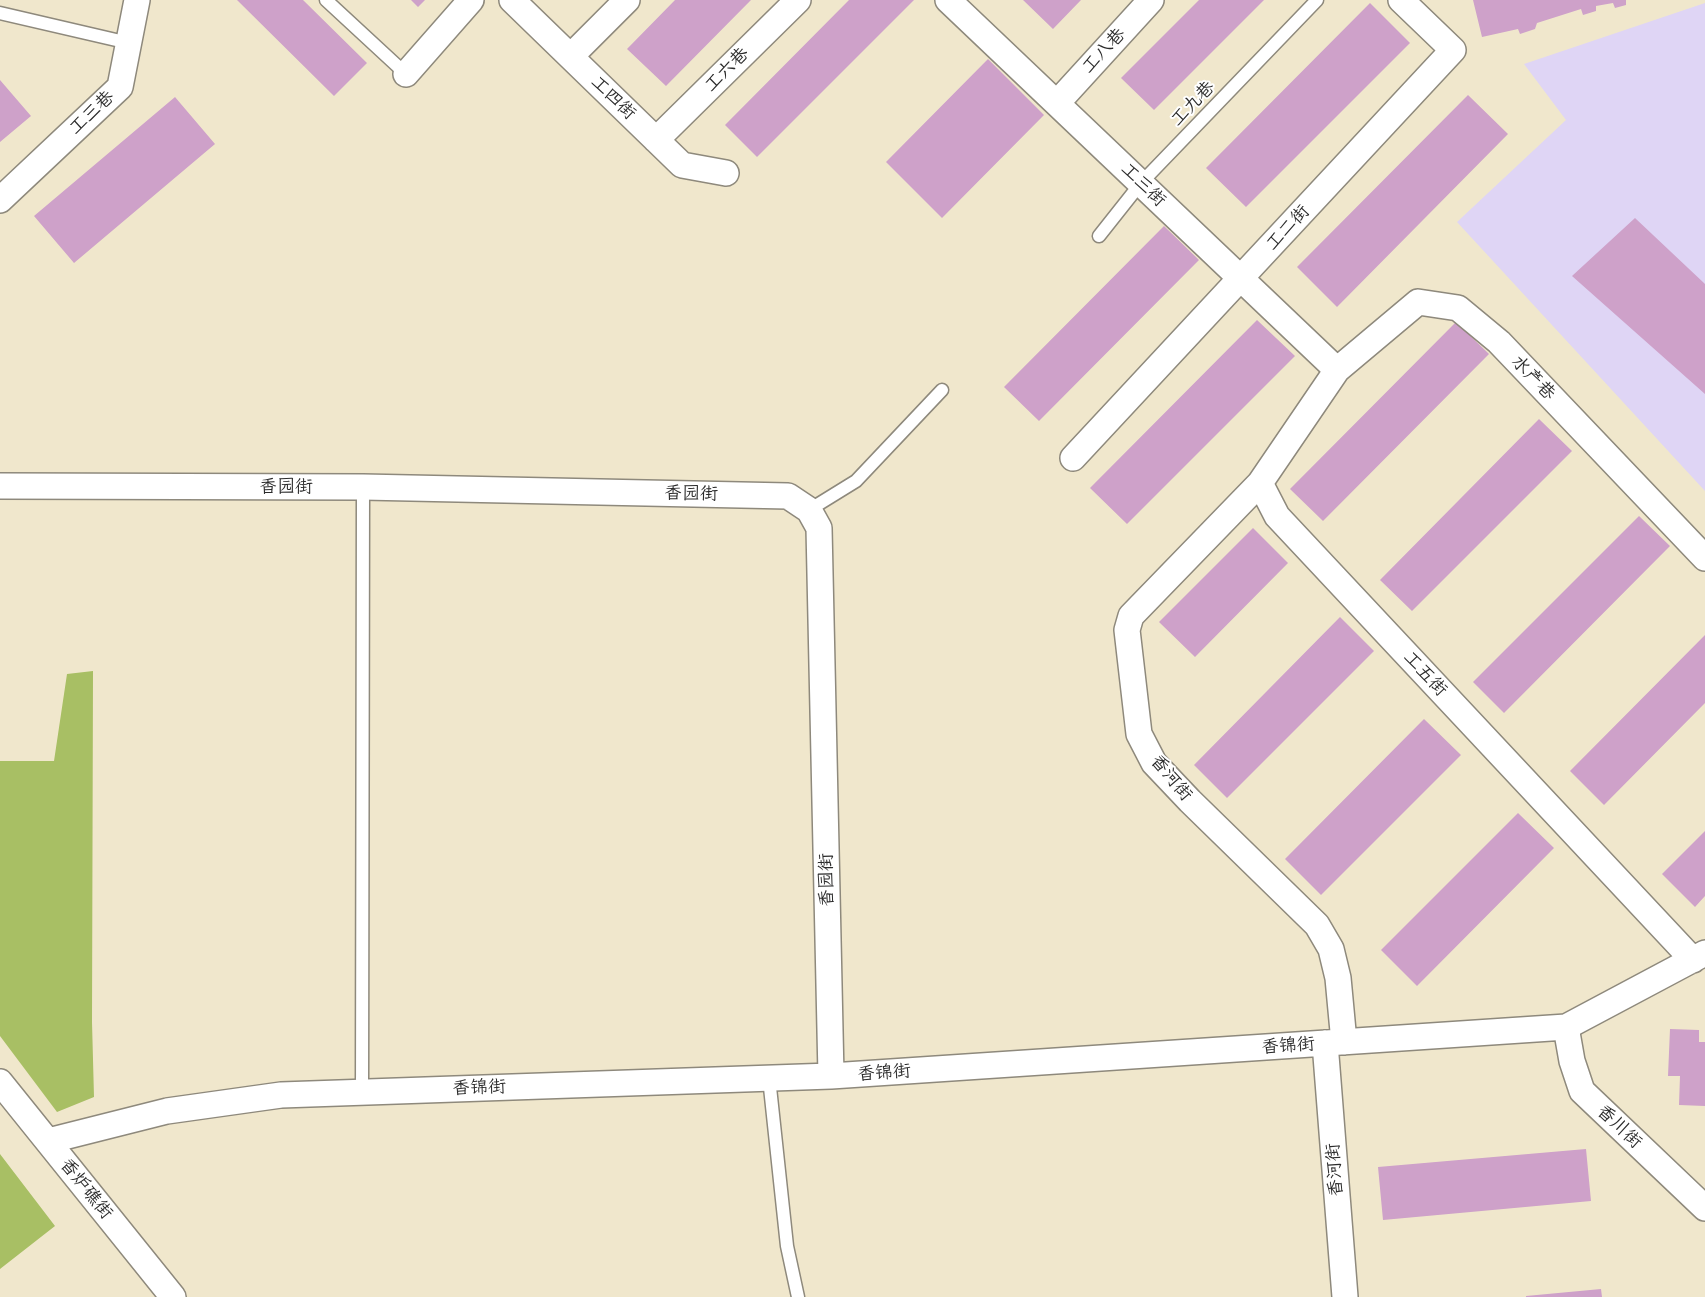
<!DOCTYPE html>
<html>
<head>
<meta charset="utf-8">
<style>
	body { margin:0 }
	canvas { display:block; background:#f0e7cc }
</style>
</head>
<body>
<canvas width="1705" height="1297"></canvas>
<script>
const ctx = document.querySelector('canvas').getContext('2d');
ctx.lineJoin = 'round';
function fill(path, color) { ctx.fillStyle = color; ctx.fill(path, 'evenodd'); }
const poly = rows => new Path2D(rows.map(r => 'M' + r).join(''));
function trace(path, color, width, dash) { ctx.strokeStyle = color; ctx.lineWidth = width; ctx.lineCap = dash ? 'butt' : 'round'; ctx.setLineDash(dash || []); ctx.stroke(path); }
function write(font, color, halo, rows, align = 'center') {
  ctx.font = font + ' "Patrick Hand","LXGW WenKai TC",sans-serif'; ctx.lineWidth = 4; ctx.setLineDash([]); ctx.textBaseline = 'middle'; ctx.strokeStyle = halo; ctx.fillStyle = color; for (const [text, x, y, turn = 0] of rows) {
    ctx.save(); ctx.translate(x, y); ctx.rotate((+turn || 0) * Math.PI / 180); ctx.textAlign = isNaN(turn) ? turn : align; if (halo) ctx.strokeText(text, 0, 0); ctx.fillText(text, 0, 0); ctx.restore();
  }
}
const built = poly([
	[1705,3,1705,491,1457,222,1566,120,1524,64]
]);
const green = poly([
	[93,671,92,1022,94,1097,57,1112,0,1036,0,761,54,761,67,674],
	[0,1154,55,1226,0,1269]
]);
const building = poly([
	[237,0,303,0,367,63,334,96],
	[411,0,425,0,418,7],
	[675,0,751,0,666,86,627,49],
	[849,0,914,0,757,157,725,125],
	[1023,0,1081,0,1053,29],
	[1199,0,1264,0,1154,110,1121,78],
	[1473,0,1626,0,1626,5,1615,8,1613,3,1596,6,1596,11,1583,15,1581,9,1537,23,1535,29,1520,34,1518,29,1482,37],
	[1370,3,1410,43,1246,207,1206,168],
	[988,59,1044,115,942,218,886,162],
	[0,80,31,116,0,142],
	[1468,95,1508,134,1337,307,1297,267],
	[175,97,215,144,74,263,34,216],
	[1635,218,1705,284,1705,394,1572,276],
	[1164,226,1199,260,1039,421,1004,387],
	[1257,320,1295,356,1127,524,1090,488],
	[1456,322,1489,354,1323,521,1290,489],
	[1539,419,1572,451,1412,611,1380,580],
	[1639,516,1670,546,1504,713,1473,682],
	[1253,528,1288,563,1195,657,1159,622],
	[1340,617,1374,651,1227,798,1194,765],
	[1705,635,1705,703,1604,805,1570,771],
	[1424,719,1461,755,1321,895,1285,859],
	[1518,813,1554,848,1417,986,1381,950],
	[1705,831,1705,896,1695,907,1662,874],
	[1670,1029,1699,1030,1699,1042,1705,1042,1705,1106,1679,1105,1680,1076,1668,1076],
	[1586,1149,1591,1201,1383,1220,1378,1167],
	[1601,1289,1602,1297,1526,1297,1526,1296]
]);
const lane = poly([
	[326,0,406,74],
	[0,13,129,43],
	[1099,236,1141,183,1317,0],
	[809,510,856,481,942,390],
	[769,1078,787,1246,798,1297],
	[362,1092,363,487]
]);
const street = poly([
	[512,0,682,165,726,173],
	[948,0,1337,370],
	[571,56,627,0],
	[406,74,471,0],
	[1057,103,1151,0],
	[656,140,798,0],
	[0,200,120,87,137,0],
	[1073,458,1453,50,1401,0],
	[1260,483,1131,616,1127,630,1139,734,1154,763,1190,801,1317,925,1331,949,1338,978,1344,1042],
	[0,486,363,487,788,496,809,510,819,528,831,1076],
	[1693,960,1277,516,1260,483,1337,370,1418,302,1458,308,1499,342,1705,558],
	[1566,1027,1572,1061,1582,1091,1705,1208],
	[1325,1043,1345,1297],
	[0,1082,173,1297],
	[48,1141,167,1111,281,1095,831,1076,1566,1027,1705,953]
]);
const streetNames = [
	["工八巷",1104,51,-47],
	["工六巷",727,70,-45],
	["工四街",613,98,44],
	["工九巷",1193,104,-46],
	["工三巷",92,113,-43],
	["工三街",1143,185,44],
	["工二街",1288,228,-47],
	["水产巷",1533,378,46],
	["香园街",286,487],
	["香园街",691,494,1],
	["工五街",1425,674,47],
	["香河街",1171,778,50],
	["香园街",827,880,-91],
	["香锦街",1288,1046,-4],
	["香锦街",884,1073,-4],
	["香锦街",479,1088,-2],
	["香川街",1619,1127,43],
	["香河街",1335,1170,-94],
	["香炉礁街",86,1189,51]
];
fill(built, '#dfd5f5');
fill(green, '#a8bf64');
fill(building, '#cea1c9');
trace(lane, '#8e897c', 15);
trace(street, '#8e897c', 28);
trace(lane, '#fff', 12);
trace(street, '#fff', 25);
write('18px', '#2b2b2b', '#fff', streetNames);
</script>
</body>
</html>
